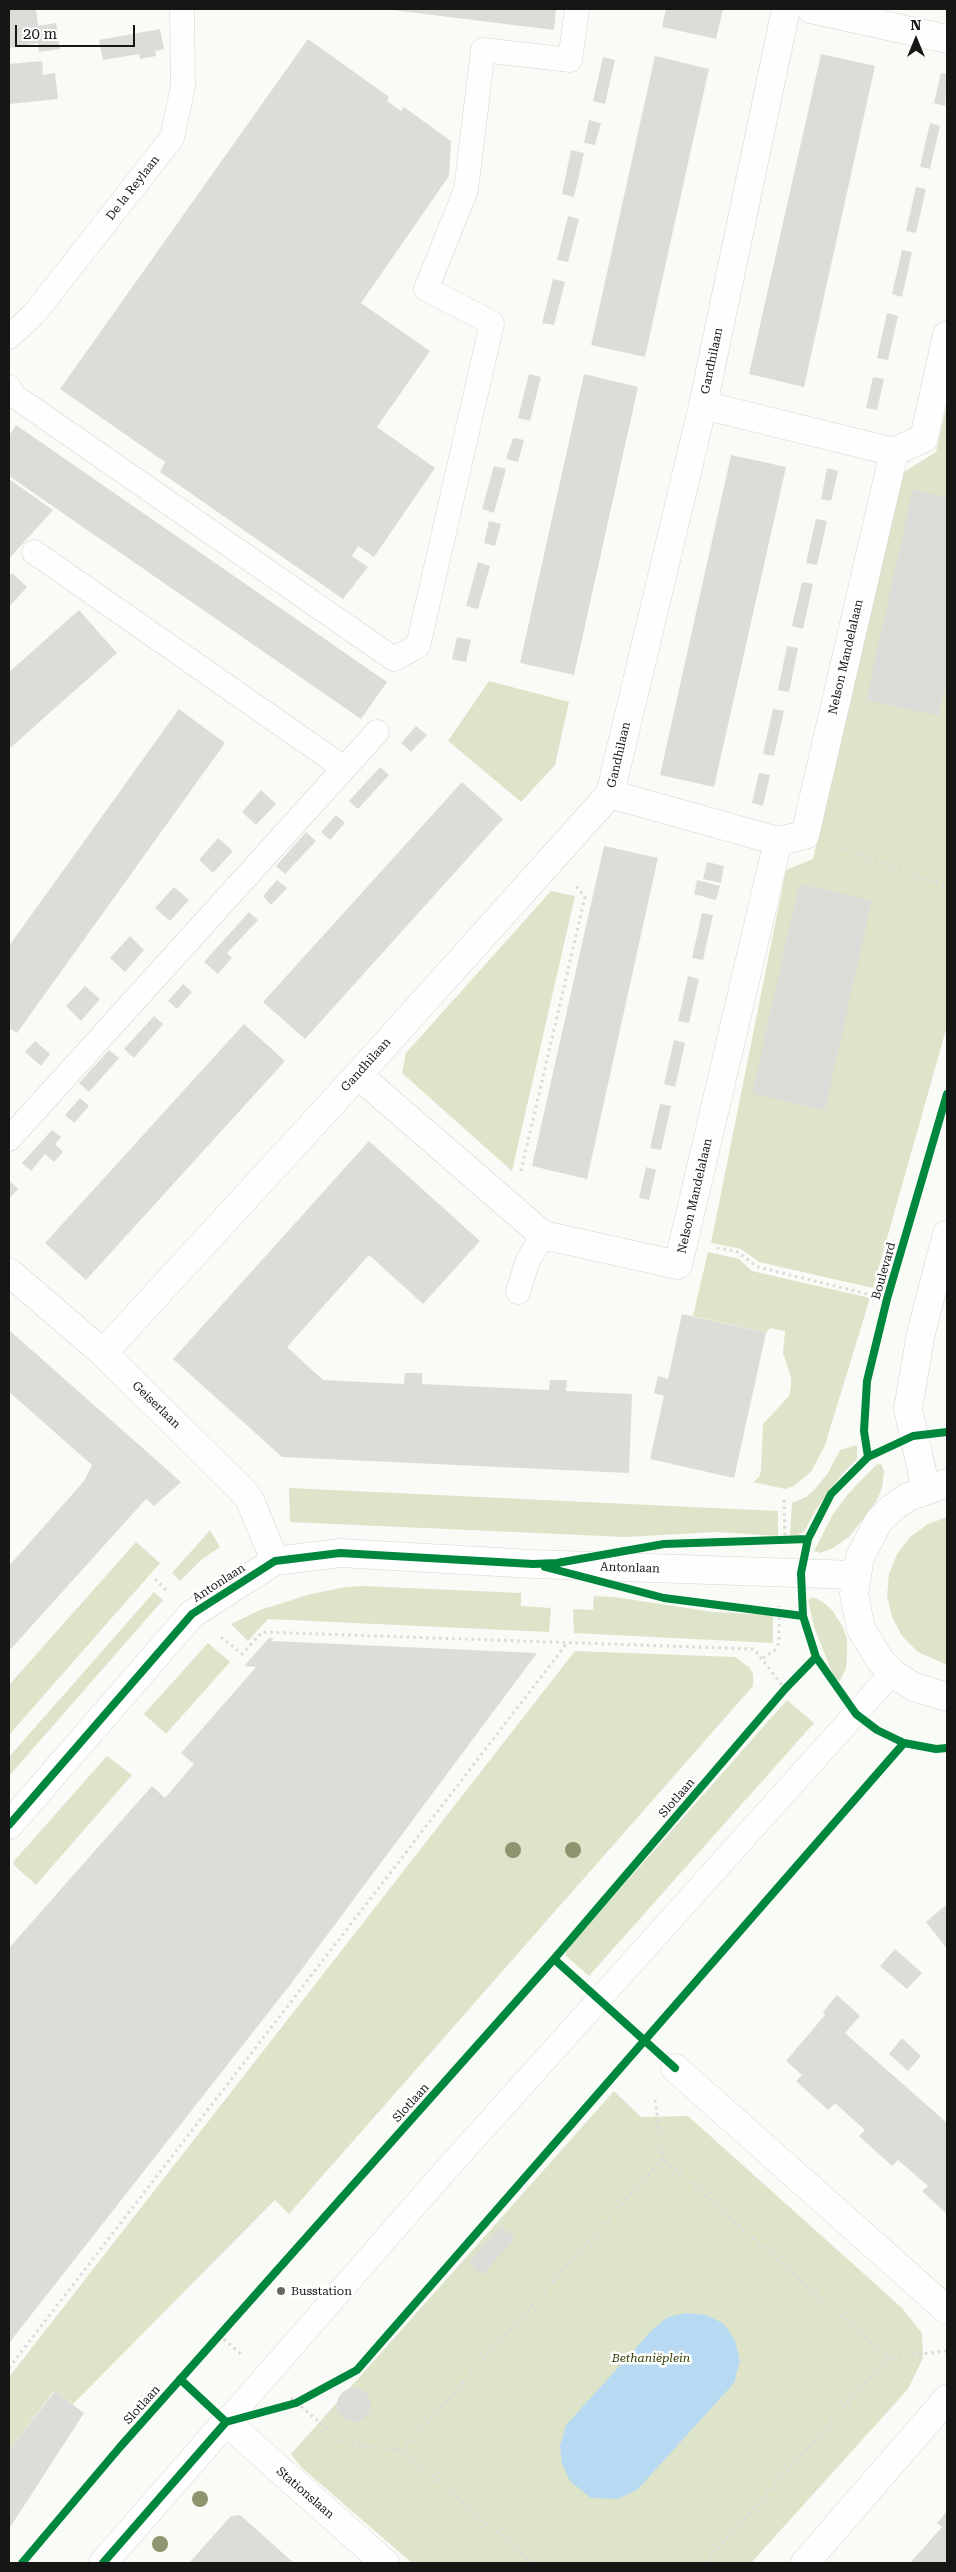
<!DOCTYPE html>
<html>
<head>
<meta charset="utf-8">
<style>
	body { margin:0 }
	#map { position:relative; width:956px; height:2572px; overflow:hidden; background:#f9fbf6; font-family:"Roboto Serif",serif }
	canvas { display:block }
	.frame { position:absolute; inset:0; border:10px solid #161714; pointer-events:none }
	.north { position:absolute; left:891px; top:15px; width:50px; height:50px; -webkit-text-stroke:4px #fff; paint-order:stroke; rotate:0deg; font-size:14px; font-weight:700; line-height:20px; text-align:center; color:#161714 }
	.north::after { content:''; display:block; margin:auto; width:18px; height:22px; background:#161714; clip-path:polygon(50% 0,100% 100%,50% 72%,0 100%) }
	.scale { position:absolute; left:15px; top:25px; width:120px; height:22px; box-sizing:border-box; border:2px solid #161714; border-top:0; padding-left:6px; font-size:15px; line-height:18px; white-space:nowrap; color:#161714; -webkit-text-stroke:4px #fff; paint-order:stroke }
</style>
</head>
<body>
<div id="map">
<canvas width="956" height="2572"></canvas>
<div class="frame"></div>
<div class="north">N</div>
<div class="scale">20 m</div>
</div>
<script>
const ctx = document.querySelector('canvas').getContext('2d');
ctx.lineJoin = 'round';
function fill(path, color) { ctx.fillStyle = color; ctx.fill(path, 'evenodd'); }
const poly = rows => new Path2D(rows.map(r => 'M' + r).join(''));
function trace(path, color, width, dash) { ctx.strokeStyle = color; ctx.lineWidth = width; ctx.lineCap = dash ? 'butt' : 'round'; ctx.setLineDash(dash || []); ctx.stroke(path); }
function write(font, color, halo, rows, align = 'center') {
  ctx.font = font + ' "Roboto Serif",serif'; ctx.lineWidth = 5; ctx.setLineDash([]); ctx.textBaseline = 'middle'; ctx.strokeStyle = halo; ctx.fillStyle = color; for (const [text, x, y, turn = 0] of rows) {
    ctx.save(); ctx.translate(x, y); ctx.rotate((+turn || 0) * Math.PI / 180); ctx.textAlign = isNaN(turn) ? turn : align; if (halo) ctx.strokeText(text, 0, 0); ctx.fillText(text, 0, 0); ctx.restore();
  }
}
const green = poly([
	[947,404,947,1026,873,1288,759,1262,741,1249,711,1243,786,870,813,859,904,472,936,452],
	[489,681,569,702,555,765,521,802,448,741],
	[551,891,575,896,512,1171,402,1073,406,1053],
	[708,1252,739,1259,752,1271,870,1298,825,1445,811,1472,794,1486,785,1489,753,1482,759,1477,761,1471,763,1424,789,1396,791,1388,791,1377,783,1353,785,1331,770,1328,766,1333,693,1316],
	[857,1445,857,1459,843,1473,815,1511,804,1532,796,1536,790,1535,792,1503,806,1497,815,1489,828,1473,840,1450],
	[877,1464,882,1465,884,1472,882,1488,876,1502,849,1537,833,1548,820,1553,814,1551,833,1514,848,1494],
	[289,1488,778,1511,778,1536,716,1532,625,1537,290,1522],
	[947,1517,947,1665,918,1652,902,1636,892,1617,887,1596,889,1574,897,1554,910,1537,928,1524],
	[210,1530,220,1547,201,1560,180,1581,172,1573],
	[136,1542,160,1563,9,1735,9,1685],
	[363,1586,521,1593,521,1606,551,1608,549,1632,268,1619,248,1641,231,1624,260,1610,311,1594,346,1587],
	[154,1592,163,1600,9,1776,9,1757],
	[594,1596,614,1597,714,1612,773,1615,773,1643,574,1633,573,1609,593,1610],
	[813,1597,823,1602,832,1610,843,1627,847,1639,847,1654,846,1668,840,1681,835,1680,814,1627,808,1600],
	[208,1643,230,1662,166,1734,144,1714],
	[575,1651,735,1657,749,1667,753,1674,753,1686,289,2214,275,2200,73,2404,54,2391,9,2450,9,2377],
	[787,1700,814,1723,589,1976,566,1956,566,1950],
	[107,1756,132,1775,36,1885,14,1865,14,1861],
	[614,2091,641,2117,688,2116,902,2308,922,2333,923,2358,908,2389,751,2563,412,2563,301,2467,291,2454]
]);
const water = poly([
	[686,2313,705,2315,723,2323,735,2340,740,2361,734,2383,637,2490,618,2499,591,2498,570,2481,562,2464,560,2446,566,2425,654,2328,668,2317]
]);
const building = poly([
	[9,9,36,9,38,26,56,23,60,49,39,52,38,43,9,48],
	[384,9,556,9,554,30],
	[666,9,723,9,716,39,662,27],
	[160,29,164,49,155,51,156,56,140,59,139,54,103,60,99,40],
	[308,39,389,97,387,101,401,111,404,107,451,141,449,176,361,303,430,351,377,427,435,468,374,557,358,546,352,556,368,567,343,599,160,472,165,462,60,389],
	[821,54,875,66,804,387,749,374],
	[655,56,709,69,645,357,591,345],
	[603,57,615,60,605,104,593,101],
	[42,61,43,75,55,73,58,99,9,104,9,64],
	[941,73,947,74,945,106,934,103],
	[589,120,601,123,595,145,584,143],
	[930,123,940,126,930,169,920,167],
	[571,150,584,153,574,197,562,194],
	[916,187,926,189,916,233,906,231],
	[568,216,579,219,568,262,557,260],
	[902,250,912,252,902,297,892,294],
	[553,279,565,282,554,325,542,323],
	[887,313,898,316,888,360,877,358],
	[529,374,541,377,530,421,518,418],
	[584,374,638,387,574,675,520,663],
	[873,377,884,379,877,410,866,408],
	[16,425,387,682,361,719,9,476,9,436],
	[513,438,524,440,518,462,506,459],
	[731,455,786,467,714,787,660,775],
	[494,466,506,469,494,513,482,509],
	[827,468,838,471,831,501,821,499],
	[9,479,53,510,9,559],
	[913,489,947,497,947,677,939,716,866,700],
	[816,519,827,521,817,565,806,563],
	[489,521,501,524,495,546,484,543],
	[478,562,490,566,478,609,466,606],
	[12,573,27,587,9,607,9,577],
	[802,582,813,584,803,629,792,626],
	[79,610,117,653,9,749,9,672],
	[457,637,471,640,466,662,452,659],
	[787,646,798,648,789,692,778,690],
	[179,709,225,743,17,1033,9,1028,9,946],
	[773,709,784,711,774,756,763,754],
	[416,726,427,735,411,752,401,743],
	[380,767,389,775,358,809,349,801],
	[759,773,770,775,763,806,752,803],
	[462,782,503,819,305,1039,263,1002],
	[261,790,276,804,256,825,242,812],
	[336,815,345,823,330,840,321,832],
	[306,832,316,841,285,874,276,866],
	[218,838,233,851,213,873,199,860],
	[604,846,658,858,587,1179,532,1166],
	[707,862,724,866,721,883,703,879],
	[277,880,287,888,271,905,263,896],
	[697,880,720,886,716,900,694,894],
	[799,884,872,900,825,1110,752,1094],
	[174,887,189,900,170,921,155,908],
	[249,912,258,920,227,953,232,958,218,974,204,962],
	[702,913,713,915,703,960,692,958],
	[130,936,144,950,125,972,110,958],
	[688,976,699,979,689,1023,678,1021],
	[183,984,192,992,177,1009,168,1001],
	[85,986,100,999,81,1021,66,1006],
	[154,1016,163,1024,134,1058,124,1049],
	[244,1024,285,1061,86,1280,45,1243],
	[674,1040,685,1043,675,1087,664,1084],
	[35,1041,50,1054,41,1066,25,1052],
	[109,1050,119,1058,89,1092,79,1083],
	[80,1098,89,1106,74,1123,65,1115],
	[660,1104,671,1106,661,1150,650,1148],
	[52,1130,61,1137,55,1144,63,1152,54,1162,45,1154,31,1171,22,1163],
	[369,1141,480,1241,423,1304,369,1255,287,1347,323,1380,404,1384,405,1373,422,1373,422,1384,549,1390,550,1380,567,1380,566,1391,632,1394,629,1473,282,1457,173,1359],
	[646,1167,656,1170,649,1200,639,1198],
	[9,1180,18,1189,9,1199],
	[682,1314,766,1333,734,1478,650,1459,664,1396,654,1393,658,1376,668,1379],
	[9,1330,181,1482,154,1506,146,1499,9,1651,9,1566,84,1481,92,1465,9,1392],
	[269,1638,274,1638,271,1641,537,1653,290,1985,9,2343,9,1948,152,1786,165,1798,194,1764,181,1753,256,1667,244,1666],
	[947,1904,947,1949,926,1922],
	[895,1949,922,1973,907,1989,880,1966],
	[837,1995,860,2016,845,2033,947,2123,947,2214,922,2191,928,2186,898,2160,892,2166,859,2136,865,2130,835,2103,828,2110,796,2081,802,2075,786,2061,825,2015,823,2012],
	[902,2038,921,2056,908,2071,889,2054],
	[501,2226,515,2238,482,2275,469,2262],
	'337 2405a17 17 0 1 1 34 0a17 17 0 1 1-34 0Z',
	[55,2391,84,2413,9,2529,9,2450],
	[947,2511,947,2563,910,2563,942,2527,937,2523],
	[240,2515,294,2563,189,2563,231,2516]
]);
const path = poly([
	[838,847,947,887],
	[521,1171,585,897,575,885],
	[717,1248,736,1251,758,1267,887,1299],
	[784,1500,785,1538],
	[155,1579,167,1591],
	[221,1637,242,1654,262,1632,754,1649,785,1689],
	[763,1658,775,1650,779,1643,779,1606],
	[655,2100,663,2158],
	[219,2335,241,2354],
	[9,2368,568,1642],
	[291,2398,345,2444,403,2450],
	[532,2563,403,2450,663,2158,888,2358],
	[705,2563,888,2358,947,2351]
]);
const lane = poly([
	[9,337,34,314,172,138,183,86,182,9],
	[9,387,13,395,394,659,418,646,492,323,426,289,466,190,483,50,570,60,577,9],
	[34,552,344,768],
	[9,1139,377,732],
	[518,1292,528,1260,543,1235],
	[226,2422,437,2180,892,1673]
]);
const street = poly([
	[811,9,947,39],
	[703,405,894,452],
	[610,794,778,841],
	[358,1075,543,1235,678,1265,778,841,805,835,894,452,924,438,947,335],
	[9,1272,103,1353,242,1490,249,1498,275,1561],
	[103,1353,358,1075,610,794,703,405,786,9],
	[947,1483,908,1497,892,1508,878,1522,860,1557,854,1594,861,1629,880,1660,892,1673,914,1687,947,1697],
	[926,1489,908,1409,921,1333,947,1234],
	[9,1825,192,1614,275,1561,340,1553,533,1564,855,1575],
	[675,2068,947,2310],
	[103,2563,226,2422,385,2563],
	[805,2563,947,2399]
]);
const cycleway = poly([
	[947,1432,913,1436,868,1457,831,1494,808,1539,801,1573,803,1616,816,1657,856,1714,877,1730,904,1743,936,1749,947,1748],
	[868,1457,864,1431,867,1381,887,1299,947,1094],
	[545,1567,664,1598,803,1616],
	[9,1825,192,1614,275,1561,340,1553,533,1564,557,1563,664,1544,808,1539],
	[554,1959,675,2068],
	[180,2379,226,2422],
	[22,2563,120,2447,554,1959,785,1689,816,1657],
	[103,2563,226,2422,296,2403,357,2370,904,1743]
]);
const trees = [
	[513,1850],
	[573,1850],
	[200,2499],
	[160,2544]
];
const markers = [
	[281,2291,5,"#656763"]
];
const streetNames = [
	["De la Reylaan",133,188,-52],
	["Gandhilaan",712,361,-78],
	["Nelson Mandelalaan",846,657,-77],
	["Gandhilaan",619,755,-77],
	["Gandhilaan",366,1065,-48],
	["Nelson Mandelalaan",695,1196,-77],
	["Boulevard",884,1271,-74],
	["Geiserlaan",156,1405,44],
	["Antonlaan",630,1568,2],
	["Antonlaan",219,1583,-33],
	["Slotlaan",677,1798,-49],
	["Slotlaan",411,2103,-48],
	["Slotlaan",142,2405,-48],
	["Stationslaan",305,2493,41]
];
const poiNames = [
	["Busstation",291,2291]
];
const parkNames = [
	["Bethaniëplein",651,2358]
];
fill(green, '#dee4c9');
fill(water, '#b7daf2');
fill(building, '#dcddd9');
trace(lane, '#d4d5d1', 25);
trace(street, '#d4d5d1', 29);
trace(path, '#dadad9', 3, [2.5, 4]);
trace(lane, '#fefefe', 24);
trace(street, '#fefefe', 28);
trace(cycleway, '#00873e', 8);
ctx.fillStyle = '#8d946f';
for (const [x, y] of trees) { ctx.beginPath(); ctx.arc(x, y, 8, 0, 2 * Math.PI); ctx.fill(); }
for (const [x, y, r, color] of markers) { const dot = new Path2D(); dot.arc(x, y, r, 0, 2 * Math.PI); ctx.fillStyle = color; ctx.fill(dot); trace(dot, '#fff', 2); }
write('12px', '#161714', '#fff', streetNames);
write('12px', '#161714', '#fff', poiNames, 'left');
write('italic 12px', '#353f00', '#fff', parkNames);
</script>
</body>
</html>
